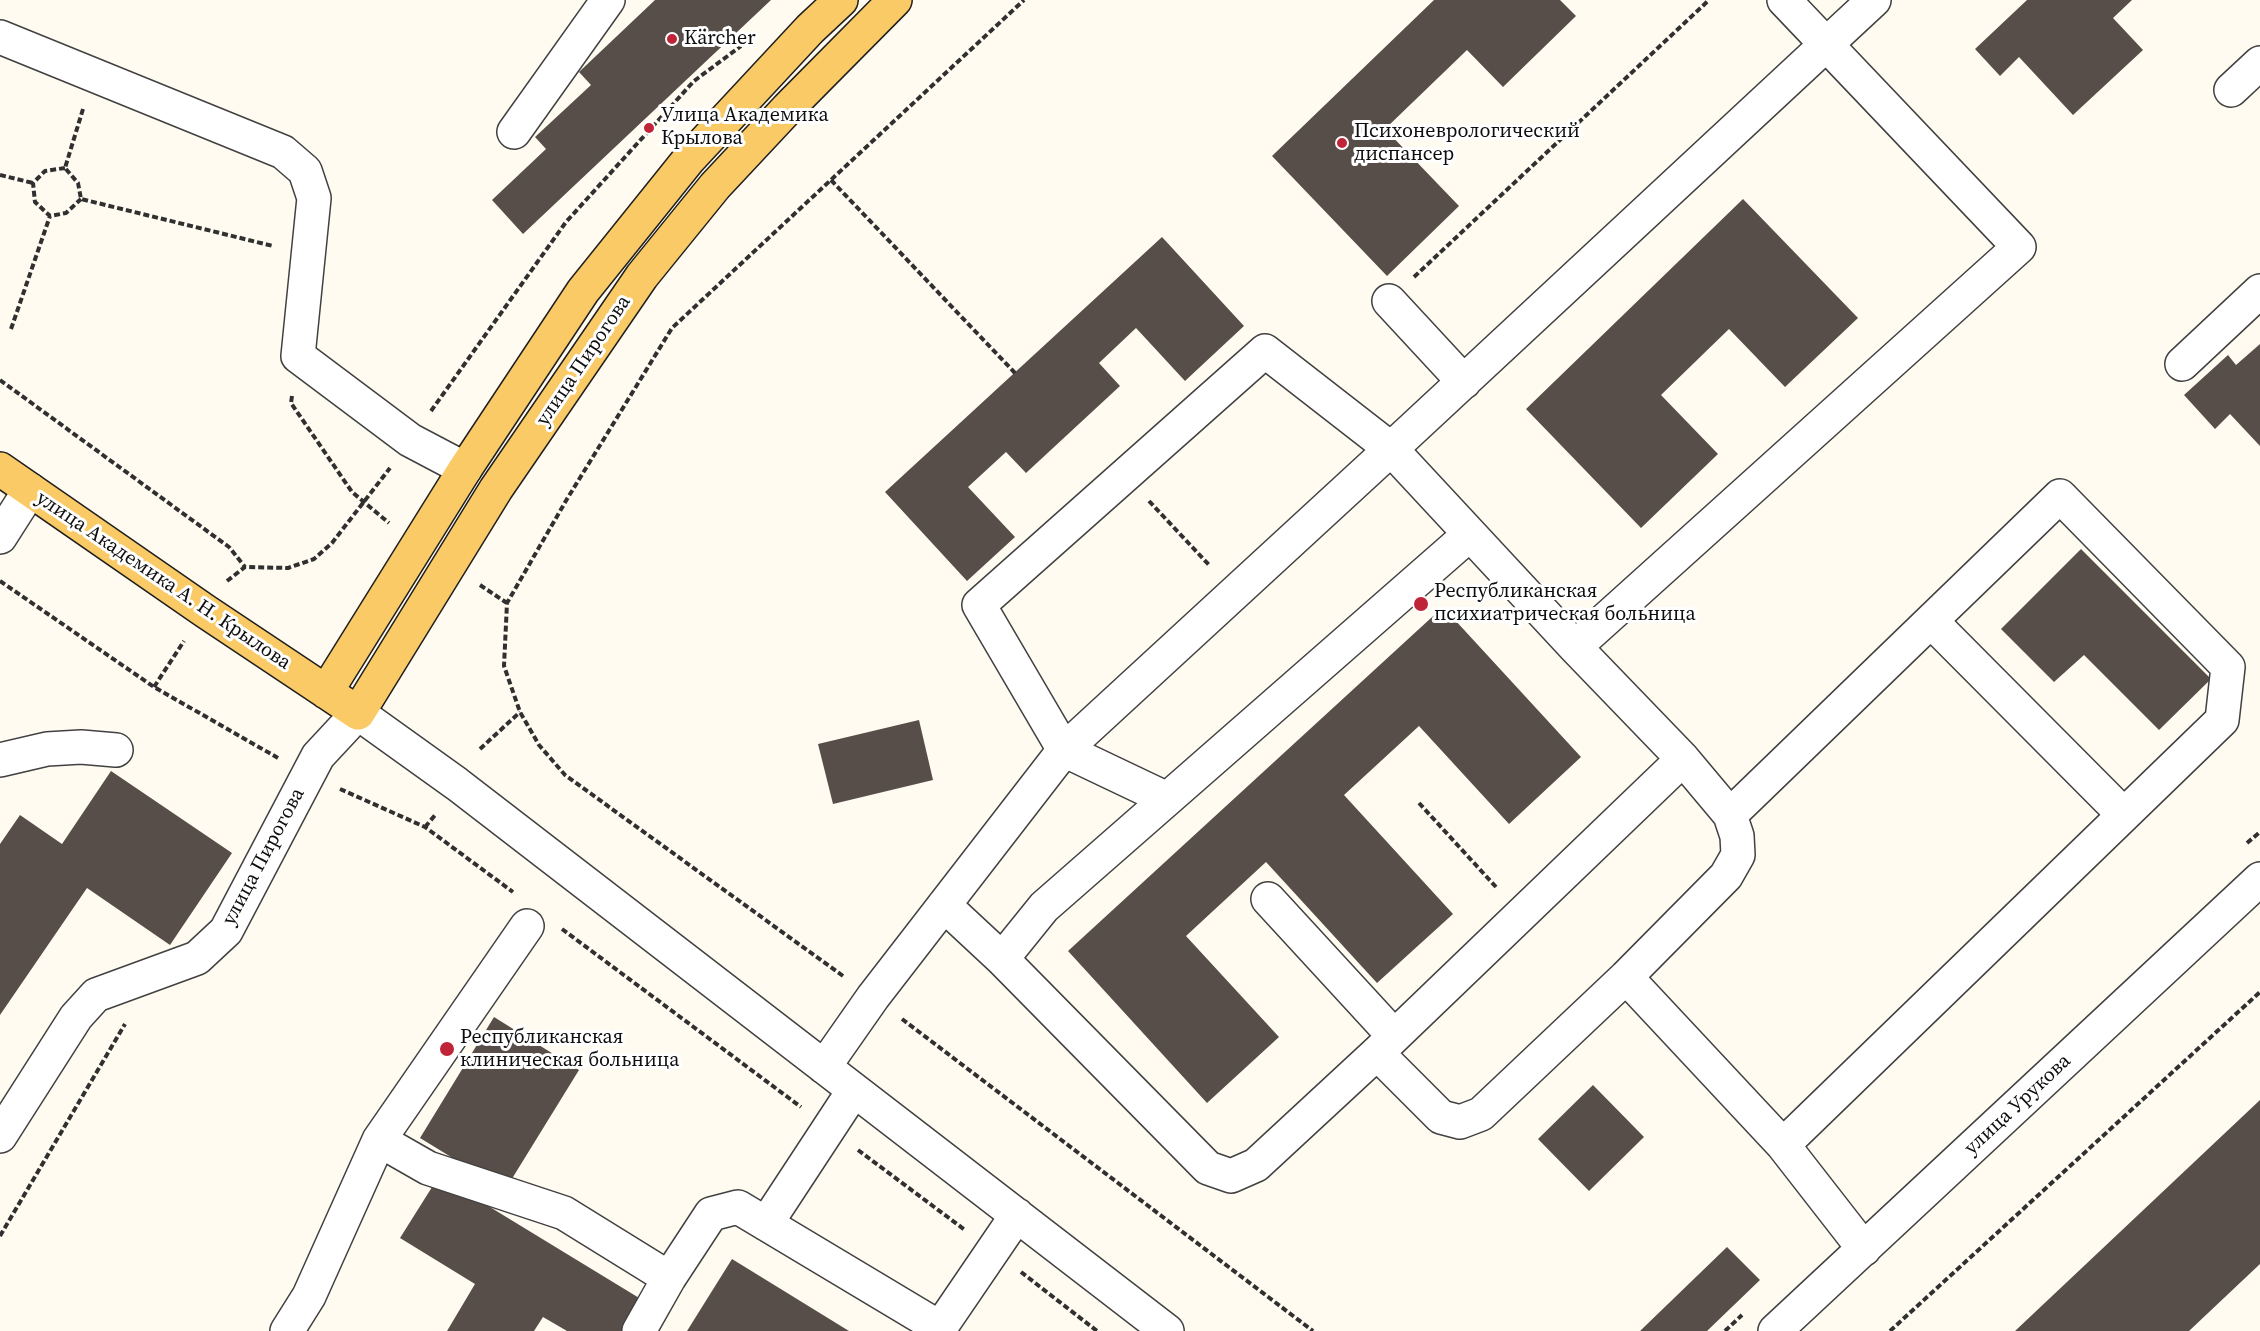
<!DOCTYPE html>
<html>
<head>
<meta charset="utf-8">
<style>
	body { margin:0 }
	canvas { display:block; background:#fffbf0 }
</style>
</head>
<body>
<canvas width="2260" height="1331"></canvas>
<script>
const ctx = document.querySelector('canvas').getContext('2d');
ctx.lineJoin = 'round';
function fill(path, color) { ctx.fillStyle = color; ctx.fill(path, 'evenodd'); }
const poly = rows => new Path2D(rows.map(r => 'M' + r).join(''));
function trace(path, color, width, dash) { ctx.strokeStyle = color; ctx.lineWidth = width; ctx.lineCap = dash ? 'butt' : 'round'; ctx.setLineDash(dash || []); ctx.stroke(path); }
function write(font, color, halo, rows, align = 'center') {
  ctx.font = font + ' "Source Serif 4",serif'; ctx.lineWidth = 6; ctx.setLineDash([]); ctx.textBaseline = 'middle'; ctx.strokeStyle = halo; ctx.fillStyle = color; for (const [text, x, y, turn = 0] of rows) {
    ctx.save(); ctx.translate(x, y); ctx.rotate((+turn || 0) * Math.PI / 180); ctx.textAlign = isNaN(turn) ? turn : align; if (halo) ctx.strokeText(text, 0, 0); ctx.fillText(text, 0, 0); ctx.restore();
  }
}
const building = poly([
	[655,0,771,0,523,234,492,200,546,149,535,137,591,85,579,72],
	[1434,0,1560,0,1576,16,1503,87,1467,50,1385,129,1459,206,1387,276,1272,156],
	[2027,0,2132,0,2113,18,2143,50,2073,115,2019,57,2000,76,1975,49],
	[1743,199,1858,318,1785,387,1729,329,1661,395,1718,454,1641,528,1526,409],
	[1162,237,1244,326,1185,381,1136,328,1099,363,1120,386,1026,473,1006,452,968,487,1015,537,967,581,885,492],
	[2260,344,2260,446,2230,414,2215,429,2184,395,2228,355,2236,365],
	[2081,549,2211,679,2159,730,2084,655,2054,682,2001,629],
	[1443,607,1581,757,1509,824,1419,726,1344,795,1453,914,1377,983,1266,862,1186,936,1279,1037,1207,1103,1068,951],
	[919,720,933,780,833,804,818,744],
	[111,771,232,853,170,945,87,888,0,1015,0,844,20,815,62,844],
	[494,1017,579,1070,505,1190,420,1138],
	[1593,1085,1644,1137,1589,1191,1538,1139],
	[2260,1100,2260,1264,2189,1331,2015,1331],
	[439,1176,649,1304,633,1331,567,1331,543,1317,534,1331,447,1331,475,1284,400,1238],
	[1727,1247,1760,1280,1707,1331,1640,1331],
	[732,1259,849,1331,687,1331]
]);
const path = poly([
	[83,109,65,168,78,183,81,199,273,246],
	[65,168,45,171,33,183,35,202,50,216,66,213,81,199],
	[0,175,33,183],
	[831,180,1015,373],
	[1414,277,1709,0],
	[11,329,50,216],
	[0,380,229,547,245,567],
	[292,396,291,403,352,492,389,523],
	[431,411,566,222,694,81,741,46],
	[1149,501,1210,566],
	[0,581,154,687,278,758],
	[227,581,245,567,288,568,314,559,332,543,390,468],
	[480,585,507,603],
	[154,687,184,641],
	[480,749,520,712],
	[340,789,425,827,513,892],
	[1419,803,1496,887],
	[425,827,436,814],
	[2247,843,2260,832],
	[562,929,801,1107],
	[843,976,565,775,539,745,520,712,504,666,507,603,567,499,672,328,1024,0],
	[902,1019,1313,1331],
	[858,1150,965,1230],
	[0,1236,125,1024],
	[1021,1272,1097,1331],
	[1725,1331,1742,1315],
	[1890,1331,2260,992]
]);
const minor = poly([
	[0,37,283,152,305,171,314,198,298,356,410,440,465,469],
	[2231,90,2260,63],
	[514,132,608,0],
	[1389,301,1464,382],
	[2182,364,2260,291],
	[0,537,30,490],
	[1931,621,2123,814],
	[1575,647,2019,247,1784,0],
	[0,760,47,749,81,747,116,750],
	[1730,815,2060,496,2228,667,2222,720,1783,1145],
	[1268,899,1394,1036],
	[944,905,1002,959,1208,1168,1231,1176,1256,1165,1377,1053,1683,759,1575,647,1391,449,1265,351,979,605,1064,750,1167,799],
	[1002,959,1044,907,1470,534],
	[1626,977,1783,1145,1864,1249],
	[1377,1053,1441,1117,1460,1122,1481,1114,1626,977,1726,876,1738,855,1737,836,1730,815,1683,759],
	[824,1067,873,997,1064,750,1391,449,1874,0],
	[0,1136,76,1017,96,995,197,958,226,931,318,756,358,713,457,784,1167,1331],
	[379,1140,428,1168,564,1213,669,1278,711,1214,738,1207,940,1328],
	[766,1224,854,1090],
	[287,1331,309,1296,379,1140,527,926],
	[639,1331,669,1278],
	[938,1331,1017,1215],
	[1775,1331,2260,879]
]);
const major = poly([
	[0,469,205,611,358,713,496,489,642,276,715,186,788,108,895,0],
	[326,692,465,469,583,291,689,159,810,29,841,0]
]);
const markers = [
	[672,39,6,"#c02438"],
	[649,128,6,"#c02438"],
	[1342,143,6,"#c02438"],
	[1421,604,8,"#c02438"],
	[447,1049,8,"#c02438"]
];
const poiNames = [
	["Kärcher",684,39],
	["Улица Академика",661,116],
	["Крылова",661,139],
	["Психоневрологический",1354,132],
	["диспансер",1354,155],
	["Республиканская",1434,592],
	["психиатрическая больница",1434,615],
	["Республиканская",460,1038],
	["клиническая больница",460,1061]
];
const streetNames = [
	["улица Пирогова",584,361,-56],
	["улица Академика А. Н. Крылова",163,581,34],
	["улица Пирогова",264,857,-62],
	["улица Урукова",2018,1105,-43]
];
fill(building, '#574e4a');
trace(minor, '#414141', 36);
trace(major, '#1f1f1f', 36);
trace(path, '#303030', 4, [6, 3]);
trace(minor, '#fff', 33);
trace(major, '#f9ca65', 33);
for (const [x, y, r, color] of markers) { const dot = new Path2D(); dot.arc(x, y, r, 0, 2 * Math.PI); ctx.fillStyle = color; ctx.fill(dot); trace(dot, '#fff', 2); }
write('20px', '#0e0e0e', '#fff', poiNames, 'left');
write('20px', '#0e0e0e', '#fff', streetNames);
</script>
</body>
</html>
